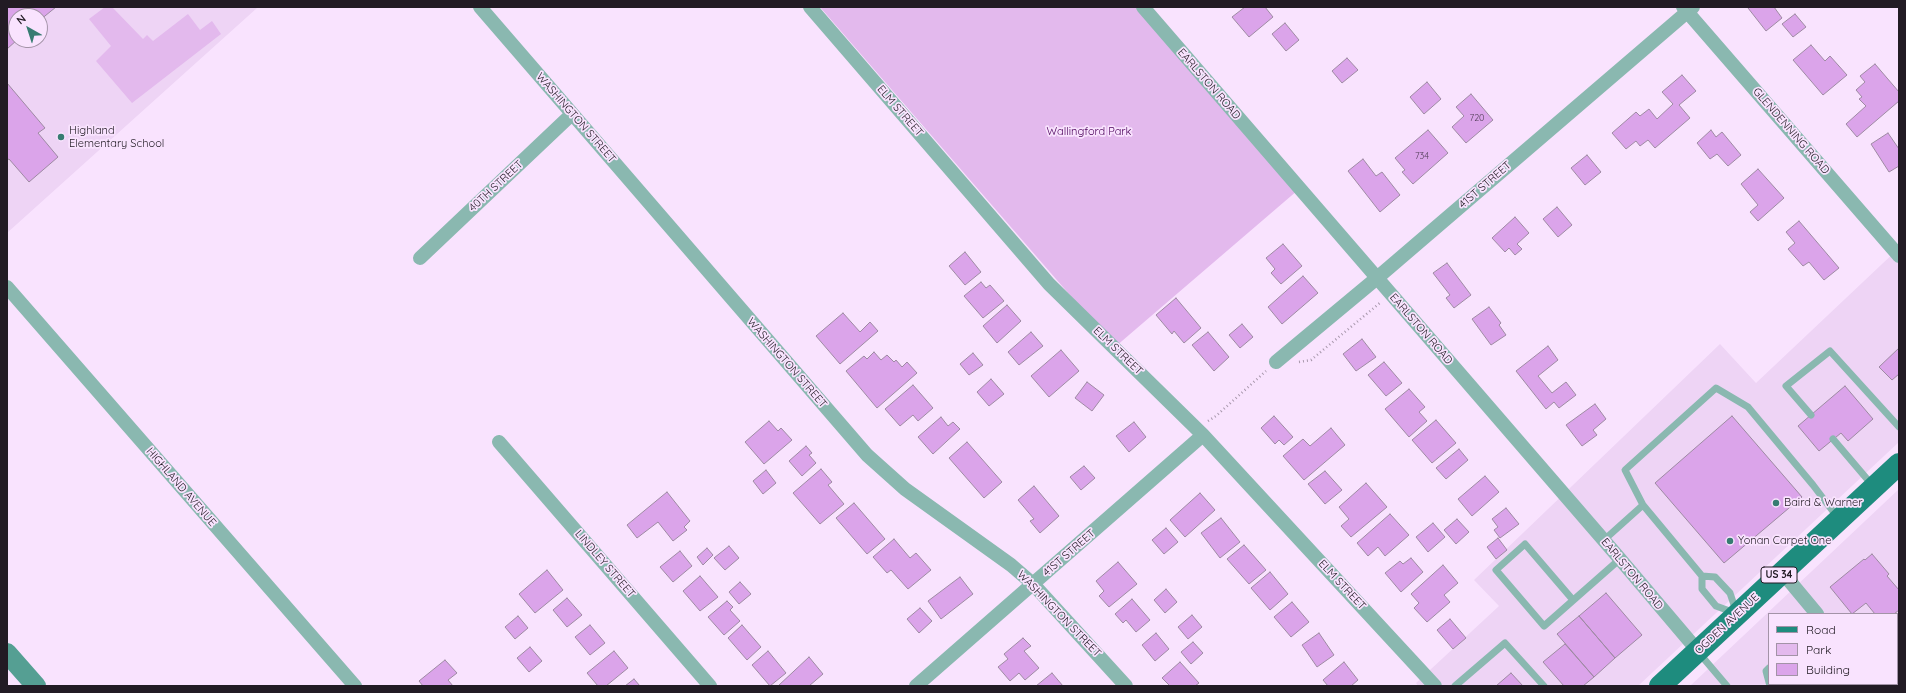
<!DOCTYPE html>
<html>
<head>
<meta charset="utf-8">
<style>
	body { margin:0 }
	#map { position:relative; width:1906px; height:693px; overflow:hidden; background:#f9e3fe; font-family:Quicksand,sans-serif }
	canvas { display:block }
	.frame { position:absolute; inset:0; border:8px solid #221b24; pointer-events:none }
	.legend { position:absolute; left:1768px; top:613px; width:130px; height:72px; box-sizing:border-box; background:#f9e3fe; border:1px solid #a393a7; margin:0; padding:5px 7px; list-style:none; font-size:12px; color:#221b24 }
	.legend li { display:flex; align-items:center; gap:8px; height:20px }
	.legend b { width:20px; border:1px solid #a393a7 }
	.north { position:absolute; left:8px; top:8px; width:40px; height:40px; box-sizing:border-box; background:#f9e3fe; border:1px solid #a393a7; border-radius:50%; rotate:321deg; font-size:11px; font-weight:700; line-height:16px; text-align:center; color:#221b24 }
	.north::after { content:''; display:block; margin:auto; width:14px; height:18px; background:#377c72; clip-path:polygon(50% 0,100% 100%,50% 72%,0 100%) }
</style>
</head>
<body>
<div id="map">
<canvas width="1906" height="693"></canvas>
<div class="frame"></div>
<ul class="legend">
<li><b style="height:5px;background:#1e8c7e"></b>Road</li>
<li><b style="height:11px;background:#e3b9ed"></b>Park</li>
<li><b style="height:11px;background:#dba4ea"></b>Building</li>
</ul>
<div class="north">N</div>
</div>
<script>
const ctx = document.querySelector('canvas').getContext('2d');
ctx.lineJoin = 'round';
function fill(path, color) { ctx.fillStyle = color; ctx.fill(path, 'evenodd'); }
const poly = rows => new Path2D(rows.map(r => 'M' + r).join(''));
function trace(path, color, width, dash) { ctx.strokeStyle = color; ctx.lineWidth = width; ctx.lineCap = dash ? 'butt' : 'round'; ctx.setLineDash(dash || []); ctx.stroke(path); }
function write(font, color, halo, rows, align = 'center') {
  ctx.font = font + ' Quicksand,sans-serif'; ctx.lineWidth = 3.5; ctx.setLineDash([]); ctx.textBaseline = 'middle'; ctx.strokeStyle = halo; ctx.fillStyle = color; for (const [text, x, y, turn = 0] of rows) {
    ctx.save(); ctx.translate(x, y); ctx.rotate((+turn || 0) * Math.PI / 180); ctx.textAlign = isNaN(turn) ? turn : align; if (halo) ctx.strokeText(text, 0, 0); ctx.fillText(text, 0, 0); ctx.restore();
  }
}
const built = poly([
	[7,7,256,7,257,8,7,233],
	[16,16,40,16,40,40,16,40],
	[1899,248,1899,442,1638,686,1418,686,1416,683,1499,606,1474,580,1720,344,1756,383],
	[1899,489,1899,663,1897,665,1897,614,1769,614,1769,684,1877,684,1875,686,1690,686]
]);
const green = poly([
	[105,7,112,7,143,39,147,35,153,41,188,14,200,30,212,21,221,34,132,103,96,61,111,46,89,19],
	[820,7,1141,7,1298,190,1115,347]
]);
const building = poly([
	[7,7,56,7,40,20,40,16,16,16,17,40,7,49,7,7],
	[1245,7,1265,7,1273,17,1249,37,1232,17,1245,7],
	[1749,7,1774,7,1782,18,1766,31,1748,8,1749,7],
	[1795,14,1806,27,1793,37,1782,24,1795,14],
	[1285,23,1299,40,1286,51,1272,34,1285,23],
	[1811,45,1825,61,1830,56,1847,75,1823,95,1793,60,1811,45],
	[1347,58,1358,70,1342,83,1332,71,1347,58],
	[1875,64,1899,92,1899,101,1857,137,1846,124,1866,106,1859,99,1862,97,1856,90,1865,82,1860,76,1875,64],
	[1682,75,1696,91,1679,105,1690,118,1655,148,1648,140,1640,146,1636,141,1626,149,1612,133,1636,112,1640,116,1649,109,1657,119,1673,104,1662,92,1682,75],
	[1427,82,1441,99,1424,114,1410,97,1427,82],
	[7,83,45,128,38,133,58,157,29,182,9,159,7,160,7,83],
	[1471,94,1493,120,1466,143,1452,127,1464,116,1456,107,1471,94],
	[1428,130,1448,153,1413,184,1402,172,1405,170,1395,158,1428,130],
	[1711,130,1716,137,1722,132,1741,155,1728,166,1717,154,1710,159,1697,143,1711,130],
	[1888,133,1899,149,1899,166,1889,172,1871,144,1888,133],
	[1587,155,1601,172,1585,185,1571,168,1587,155],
	[1363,159,1376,176,1382,172,1400,195,1380,212,1348,171,1363,159],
	[1758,169,1784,198,1758,221,1750,212,1758,205,1741,184,1758,169],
	[1557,207,1572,225,1558,237,1543,219,1557,207],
	[1515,217,1529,233,1517,244,1522,249,1515,255,1509,248,1505,252,1492,238,1515,217],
	[1799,221,1839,268,1824,280,1809,262,1803,266,1788,249,1795,243,1786,232,1799,221],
	[1283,244,1302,266,1281,284,1271,273,1275,269,1266,258,1283,244],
	[965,252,981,272,965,285,949,266,965,252],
	[1447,263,1471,295,1454,308,1446,298,1450,295,1433,273,1447,263],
	[1303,276,1318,293,1282,324,1268,307,1303,276],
	[981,282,986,288,990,285,1004,301,983,318,964,296,981,282],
	[1176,298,1201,328,1184,343,1174,331,1172,334,1156,315,1176,298],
	[1007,305,1021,321,997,343,983,326,1007,305],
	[1489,307,1501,323,1499,325,1506,335,1491,345,1472,319,1489,307],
	[843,313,860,332,870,322,878,331,840,364,816,336,843,313],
	[1242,324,1253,337,1240,348,1229,335,1242,324],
	[1031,332,1043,346,1019,365,1008,352,1031,332],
	[1208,332,1229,357,1214,371,1192,345,1208,332],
	[1362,339,1376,357,1356,371,1343,354,1362,339],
	[1548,346,1558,360,1538,376,1552,393,1566,382,1576,395,1559,408,1554,402,1546,409,1516,371,1548,346],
	[1899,348,1899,374,1892,380,1879,367,1899,348],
	[1061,350,1079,371,1049,397,1031,376,1061,350],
	[874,352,881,360,887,355,894,362,896,360,902,367,907,362,917,373,877,408,846,371,864,356,867,359,874,352],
	[973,353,983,365,969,375,960,364,973,353],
	[1384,362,1402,383,1386,396,1368,375,1384,362],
	[991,379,1004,394,989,406,977,392,991,379],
	[1087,382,1104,395,1092,411,1075,398,1087,382],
	[913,385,933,408,918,421,913,415,900,426,885,409,913,385],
	[1845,386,1873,419,1848,441,1841,433,1819,451,1798,426,1845,386],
	[1409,389,1425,407,1419,412,1427,421,1409,437,1385,409,1409,389],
	[1595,404,1606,419,1593,430,1597,435,1582,446,1566,425,1595,404],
	[1274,416,1293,437,1284,445,1279,440,1275,444,1261,428,1274,416],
	[1732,416,1802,497,1724,563,1655,483,1732,416],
	[941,417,948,426,953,422,960,429,933,454,918,437,941,417],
	[1436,420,1456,443,1432,463,1412,440,1436,420],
	[769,421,778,431,781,428,792,440,764,464,745,442,769,421],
	[1134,422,1146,437,1129,452,1116,436,1134,422],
	[1331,428,1345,445,1304,480,1283,456,1303,439,1310,446,1331,428],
	[967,442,1002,482,984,498,949,458,967,442],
	[806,446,812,453,809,455,816,463,802,476,789,461,806,446],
	[1459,449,1468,460,1446,479,1436,468,1459,449],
	[1084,466,1095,478,1081,490,1070,477,1084,466],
	[821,469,832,482,828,485,844,504,820,524,793,493,821,469],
	[766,470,776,483,763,494,753,481,766,470],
	[1325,471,1342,490,1325,504,1308,484,1325,471],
	[1485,476,1499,492,1472,516,1458,499,1485,476],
	[1366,483,1387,507,1351,537,1341,526,1349,519,1339,507,1366,483],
	[1034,486,1059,516,1040,533,1030,521,1034,519,1018,500,1034,486],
	[667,492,690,521,684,527,687,530,673,541,658,522,637,538,627,525,667,492],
	[1200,493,1215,510,1185,537,1170,520,1200,493],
	[854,503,885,539,867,554,836,518,854,503],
	[1506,508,1519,524,1500,538,1494,530,1498,527,1492,519,1506,508],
	[1390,514,1409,535,1385,556,1378,547,1368,556,1357,543,1390,514],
	[1221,518,1240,542,1220,558,1201,533,1221,518],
	[1457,519,1469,532,1456,544,1444,530,1457,519],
	[1433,523,1445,537,1428,552,1416,537,1433,523],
	[1166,528,1178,542,1164,554,1152,540,1166,528],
	[1498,538,1507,550,1496,559,1487,547,1498,538],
	[894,539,910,558,916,553,931,570,908,589,891,570,887,573,873,557,894,539],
	[1244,545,1266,570,1249,584,1227,559,1244,545],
	[729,546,739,558,725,570,714,558,729,546],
	[707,548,713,555,703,565,697,557,707,548],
	[680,551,692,566,673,582,660,567,680,551],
	[1872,554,1889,574,1887,576,1899,590,1899,610,1894,614,1875,614,1866,603,1852,614,1830,587,1864,559,1865,560,1872,554],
	[1411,558,1423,572,1401,592,1385,573,1400,561,1403,564,1411,558],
	[1118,562,1137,584,1109,607,1099,596,1104,591,1096,581,1118,562],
	[1443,565,1458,583,1444,595,1450,602,1427,622,1414,608,1419,603,1411,594,1443,565],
	[547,570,563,590,535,613,519,594,547,570],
	[1270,572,1288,594,1270,610,1251,588,1270,572],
	[700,576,718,597,700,611,683,591,700,576],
	[960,577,973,594,941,619,928,601,960,577],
	[740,582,751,594,739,604,729,592,740,582],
	[1166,589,1177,602,1165,613,1154,600,1166,589],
	[1606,593,1642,635,1615,658,1579,616,1606,593],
	[567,598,582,615,567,627,553,610,567,598],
	[1132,599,1150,620,1136,632,1126,620,1123,623,1115,614,1132,599],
	[727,601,733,607,730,610,740,621,724,635,708,617,727,601],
	[1292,602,1309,622,1291,637,1274,617,1292,602],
	[920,608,932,621,919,633,907,619,920,608],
	[1192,615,1202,627,1188,639,1178,627,1192,615],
	[518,616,528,628,515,639,505,627,518,616],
	[1579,616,1615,658,1594,677,1557,634,1579,616],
	[1450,619,1466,638,1453,649,1437,630,1450,619],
	[590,625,605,643,590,655,575,637,590,625],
	[742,625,761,647,747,660,728,638,742,625],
	[1156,633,1169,649,1155,661,1142,645,1156,633],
	[1319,633,1334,655,1317,667,1302,645,1319,633],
	[1023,638,1031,646,1024,651,1039,668,1025,680,1019,673,1010,681,998,667,1008,659,1004,654,1023,638],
	[1193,642,1203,653,1191,664,1181,652,1193,642],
	[1565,644,1594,677,1583,686,1564,686,1543,662,1565,644],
	[530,647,542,661,529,672,517,658,530,647],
	[614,651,628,668,606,686,598,686,587,673,614,651],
	[768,651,786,673,770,686,752,665,768,651],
	[809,657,823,674,809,686,778,686,809,657],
	[445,660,457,673,448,680,453,686,423,686,419,681,445,660],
	[1180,662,1199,683,1195,686,1170,686,1162,678,1180,662],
	[1344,662,1358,680,1351,686,1328,686,1323,680,1344,662],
	[1052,673,1063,686,1036,686,1052,673],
	[1511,673,1523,686,1496,686,1511,673],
	[634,679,640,686,625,686,634,679],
	[1781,684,1823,684,1825,686,1783,686,1781,684]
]);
const path = poly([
	[1299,362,1311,360,1381,302],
	[1208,421,1216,416,1266,371]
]);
const service = poly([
	[1811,415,1786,386,1830,351,1899,427],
	[1833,439,1873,486],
	[1643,505,1625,470,1716,388,1748,407,1813,485,1838,518],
	[1604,540,1643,505,1702,576,1702,589,1716,606,1735,613],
	[1702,576,1715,577,1730,593,1736,611],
	[1573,600,1525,544,1496,570,1544,626,1620,559],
	[1699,653,1727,686],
	[1769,668,1766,671,1770,686],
	[1455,686,1505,643,1544,686],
	[1855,686,1857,684]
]);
const minor = poly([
	[480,7,867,455,905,489,1011,565,1033,584,1126,686],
	[810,7,1049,284,1203,435,1435,686],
	[1143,7,1620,559,1698,651],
	[1683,7,1899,256],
	[420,258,572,114],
	[7,287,355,686],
	[1276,362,1377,278,1693,7],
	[499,442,710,686],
	[1782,572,1817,614],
	[1878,684,1880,686],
	[916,686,1203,435]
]);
const secondary = poly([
	[7,653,36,686]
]);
const primary = poly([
	[1660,686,1899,464]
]);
const markers = [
	[61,137,4,"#377c72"],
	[1776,503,4,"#377c72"],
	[1730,541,4,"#377c72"]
];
const numberNames = [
	["720",1477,118],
	["734",1422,156]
];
const shields = [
	[1779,575,36]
];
const shieldNames = [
	["US 34",1779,575]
];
const streetNames = [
	["EARLSTON ROAD",1209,84,49],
	["ELM STREET",900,111,49],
	["WASHINGTON STREET",576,118,49],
	["GLENDENNING ROAD",1791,131,49],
	["41ST STREET",1485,185,-41],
	["40TH STREET",496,186,-43],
	["EARLSTON ROAD",1421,329,49],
	["ELM STREET",1118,351,44],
	["WASHINGTON STREET",787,363,49],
	["HIGHLAND AVENUE",181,487,49],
	["41ST STREET",1069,553,-41],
	["LINDLEY STREET",605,564,49],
	["EARLSTON ROAD",1632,574,50],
	["ELM STREET",1342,585,47],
	["WASHINGTON STREET",1059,614,46],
	["OGDEN AVENUE",1727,624,-43]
];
const poiNames = [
	["Highland",69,131],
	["Elementary School",69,144],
	["Baird & Warner",1784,503],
	["Yonan Carpet One",1738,541]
];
const parkNames = [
	["Wallingford Park",1089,132]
];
fill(built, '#eed4f5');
fill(green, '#e3b9ed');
fill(building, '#dba4ea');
trace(building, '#9e8aa3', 1);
trace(path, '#a898ac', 2.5, [1, 3]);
trace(service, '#8ab8b0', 7);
trace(minor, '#8ab8b0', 14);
trace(secondary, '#559f93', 20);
trace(primary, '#1e8c7e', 22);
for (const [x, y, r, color] of markers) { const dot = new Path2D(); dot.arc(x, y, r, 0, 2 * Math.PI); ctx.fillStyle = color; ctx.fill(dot); trace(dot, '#f9e3fe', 1.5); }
write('9px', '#503d56', null, numberNames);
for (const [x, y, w] of shields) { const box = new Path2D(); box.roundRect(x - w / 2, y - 8, w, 16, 3); ctx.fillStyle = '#f9e3fe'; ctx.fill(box); trace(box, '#221b24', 1); }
write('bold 10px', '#221b24', null, shieldNames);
write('11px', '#221b24', '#f9e3fe', streetNames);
write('11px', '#221b24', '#f9e3fe', poiNames, 'left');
write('11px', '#4a0159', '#f9e3fe', parkNames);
</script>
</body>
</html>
